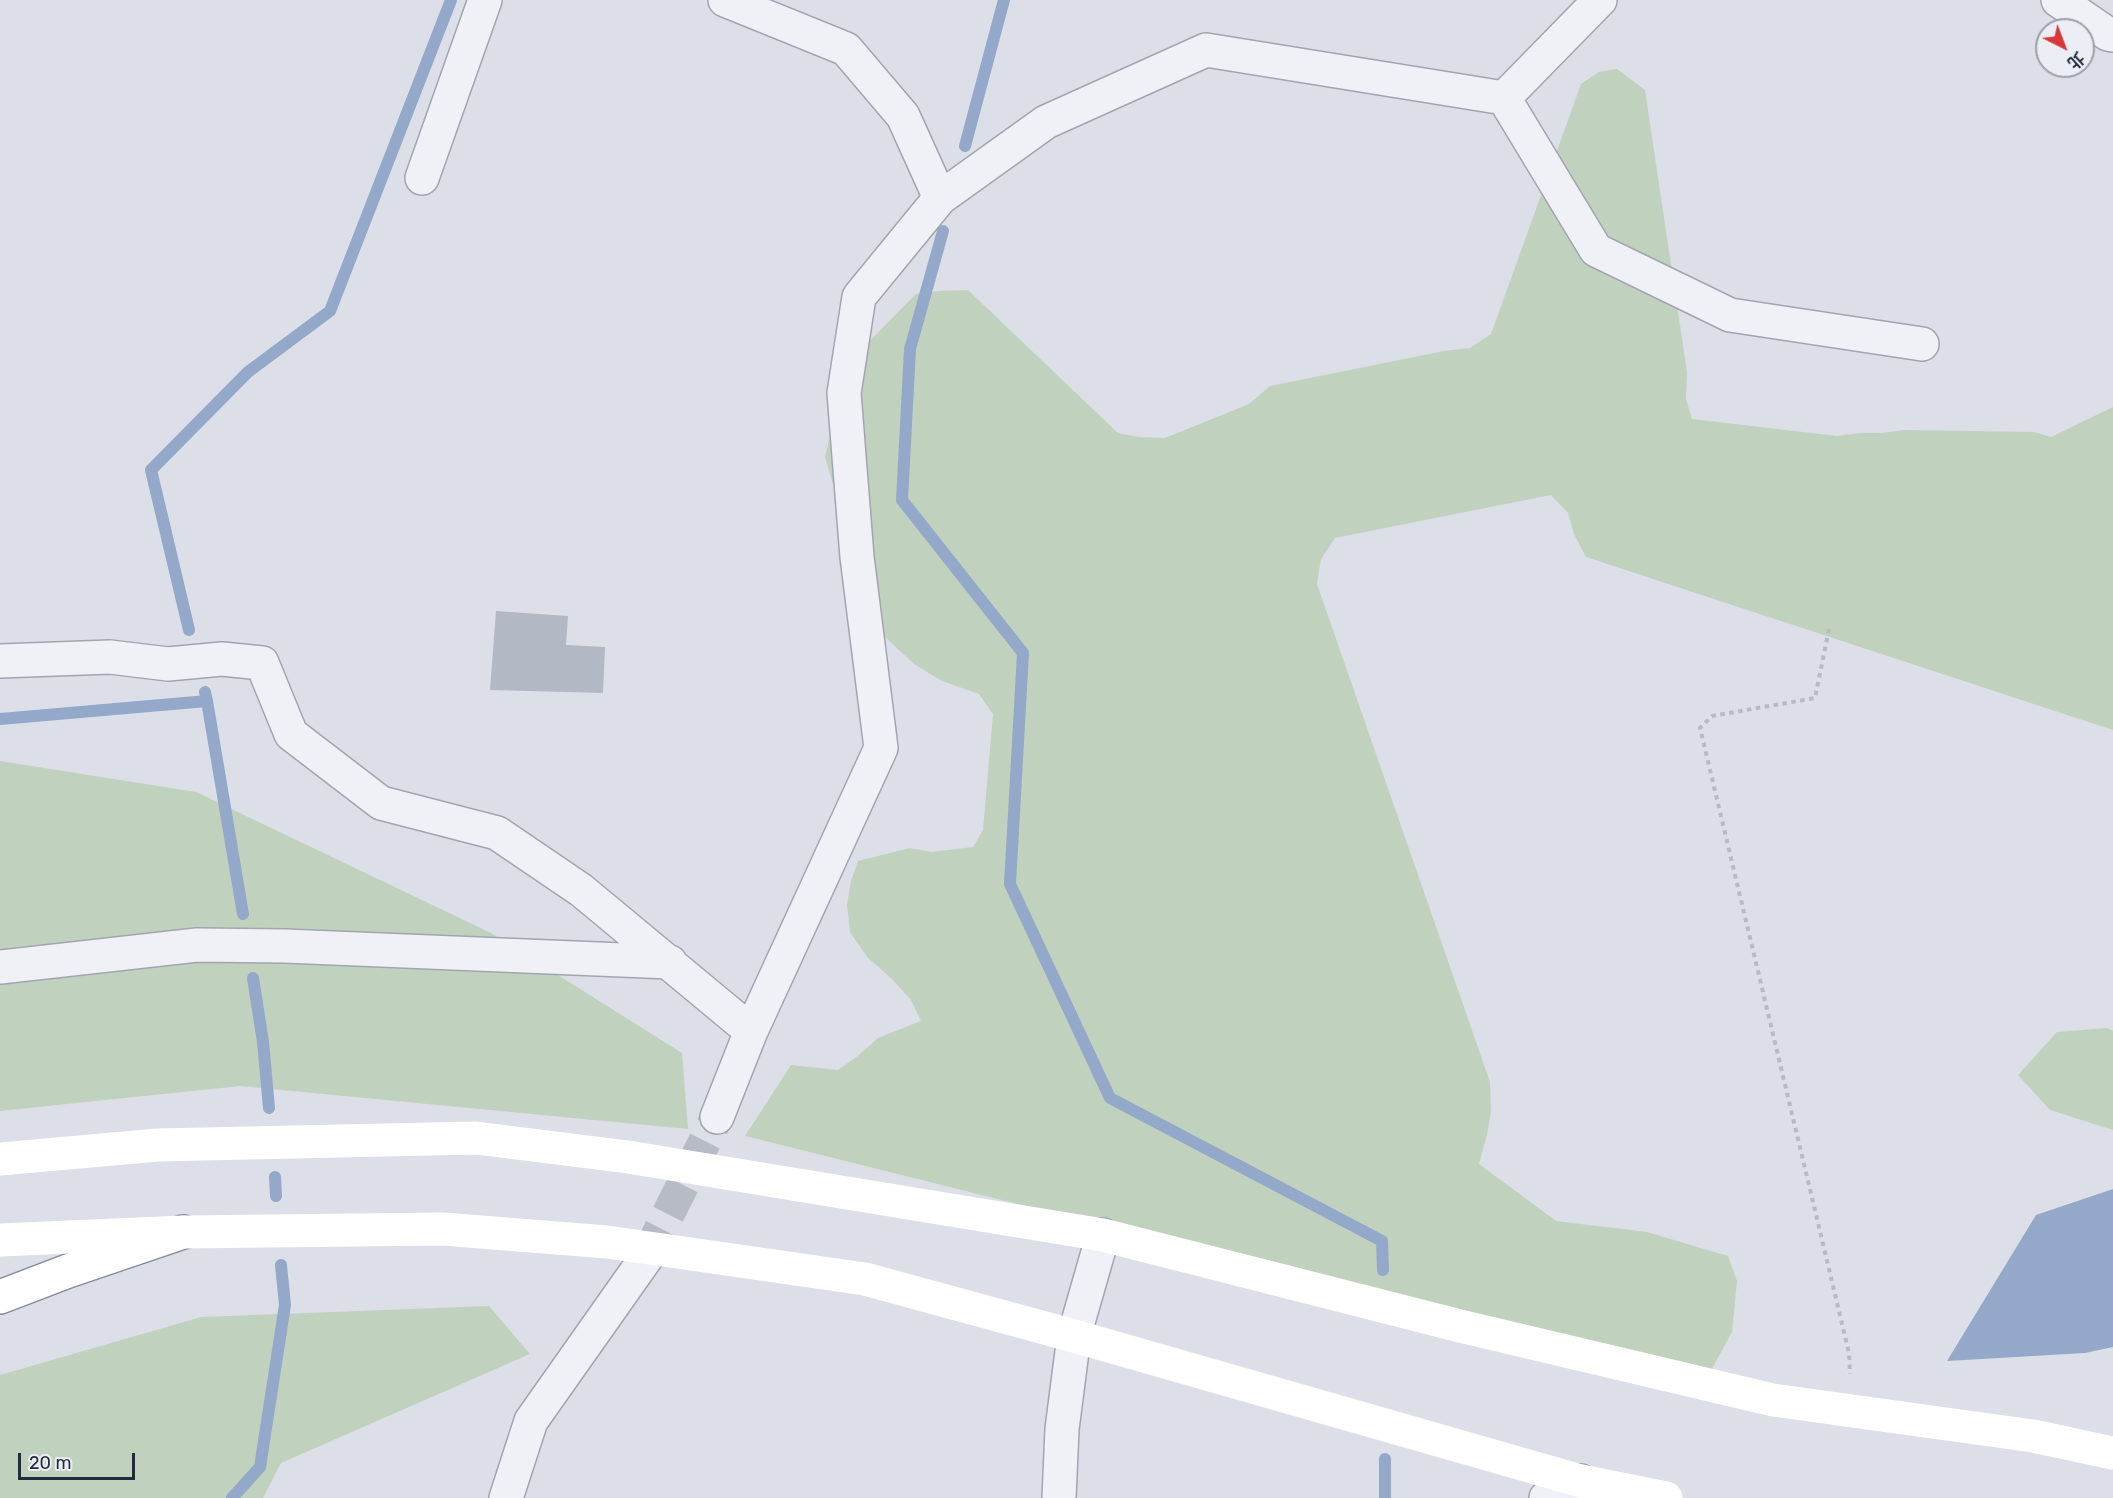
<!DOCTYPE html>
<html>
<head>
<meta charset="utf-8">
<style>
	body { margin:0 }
	#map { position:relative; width:2113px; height:1498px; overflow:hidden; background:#dcdfe7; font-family:Rubik,"Noto Sans TC",sans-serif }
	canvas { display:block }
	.north { position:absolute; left:2035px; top:18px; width:60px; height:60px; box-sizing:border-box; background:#eceef5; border:2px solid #9ca0ac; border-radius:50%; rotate:138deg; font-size:16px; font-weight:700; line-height:24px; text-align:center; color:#252b3f }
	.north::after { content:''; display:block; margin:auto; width:21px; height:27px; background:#d6383c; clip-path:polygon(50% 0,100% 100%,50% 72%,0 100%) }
	.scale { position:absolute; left:18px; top:1453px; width:117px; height:27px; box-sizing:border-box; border:3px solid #252b3f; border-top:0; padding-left:8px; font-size:18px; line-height:21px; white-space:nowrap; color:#252b3f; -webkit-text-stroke:4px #eceef5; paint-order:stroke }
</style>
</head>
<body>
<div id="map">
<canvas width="2113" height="1498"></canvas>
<div class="north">北</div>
<div class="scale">20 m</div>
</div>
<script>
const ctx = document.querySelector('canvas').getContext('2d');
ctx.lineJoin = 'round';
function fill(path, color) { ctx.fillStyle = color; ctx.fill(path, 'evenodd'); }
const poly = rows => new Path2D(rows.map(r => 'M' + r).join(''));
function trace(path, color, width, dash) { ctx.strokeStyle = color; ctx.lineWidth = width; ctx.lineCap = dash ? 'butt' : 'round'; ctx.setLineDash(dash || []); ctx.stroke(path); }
const green = poly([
	[1617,69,1645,90,1687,372,1686,399,1692,419,1837,436,1860,433,1882,433,1904,430,2034,432,2051,437,2113,407,2113,730,1586,557,1574,534,1568,513,1551,495,1335,538,1321,559,1317,584,1490,1082,1491,1111,1487,1135,1479,1164,1556,1221,1647,1232,1728,1256,1737,1281,1732,1332,1708,1376,745,1136,791,1065,838,1070,859,1055,878,1038,921,1021,911,1000,892,979,868,958,850,932,847,905,851,881,858,861,910,848,931,852,973,847,983,830,993,714,979,694,942,681,914,664,886,638,870,611,825,457,830,435,836,375,916,294,939,291,968,290,1118,433,1138,437,1165,438,1249,404,1270,386,1444,351,1470,348,1491,334,1581,84,1599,72],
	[0,761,196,792,491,933,682,1053,688,1129,240,1086,0,1111],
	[2107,1028,2113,1031,2113,1130,2050,1110,2018,1075,2057,1032],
	[489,1306,530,1354,281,1463,263,1498,0,1498,0,1375,201,1317]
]);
const water = poly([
	[2113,1189,2113,1347,2085,1353,1947,1361,2036,1215]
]);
const stream = poly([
	[965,146,1004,0],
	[943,231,910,349,902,500,1023,653,1010,884,1110,1098,1382,1241,1383,1270],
	[189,630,151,470,248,372,330,311,451,0],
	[207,701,243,914],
	[0,719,207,701,205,692],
	[253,978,263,1042,269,1108],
	[275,1177,276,1196],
	[1385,1459,1385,1498],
	[232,1498,260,1467,285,1305,281,1265]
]);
const building = poly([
	[496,611,568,616,566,645,605,647,603,693,490,690]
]);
const minorTunnel = poly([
	[646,1258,717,1117]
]);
const path = poly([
	[1829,629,1815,698,1712,716,1700,728,1849,1353,1850,1374]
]);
const minor = poly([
	[725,0,846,49,903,116,940,198],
	[2058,0,2108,34,2113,35],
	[1504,98,1600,0],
	[422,178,485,0],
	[0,661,110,657,168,664,222,659,262,663,291,734,381,803,497,833,581,890,751,1031],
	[0,967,197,945,285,946,670,962],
	[717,1117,751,1031,881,748,857,557,844,393,859,297,940,198,1046,122,1206,50,1504,98,1596,250,1730,315,1922,344],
	[506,1498,531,1421,646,1258]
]);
const tertiary = poly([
	[1059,1498,1062,1429,1074,1336,1103,1235],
	[1546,1498,1581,1481]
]);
const secondary = poly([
	[0,1159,158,1145,476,1138,628,1157,1103,1235,1460,1326,1773,1400,2033,1436,2113,1453],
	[0,1240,183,1232,443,1229,607,1242,865,1279,1074,1336,1581,1481,1666,1498]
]);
const motorway = poly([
	[0,1297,68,1271,183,1232]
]);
fill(green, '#c0d2bd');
fill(water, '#94a8ca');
trace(stream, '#94a8ca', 12);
fill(building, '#b3b8c5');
trace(minorTunnel, '#b7bbc5', 33, [33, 16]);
trace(minor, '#a1a5b1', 36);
trace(tertiary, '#a1a5b1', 36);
trace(motorway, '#838a9f', 36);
trace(path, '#b6bac3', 4, [4.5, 4.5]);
trace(minor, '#eff1f6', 33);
trace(tertiary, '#eff1f6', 33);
trace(secondary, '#fff', 33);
trace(motorway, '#fff', 33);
</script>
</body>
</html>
